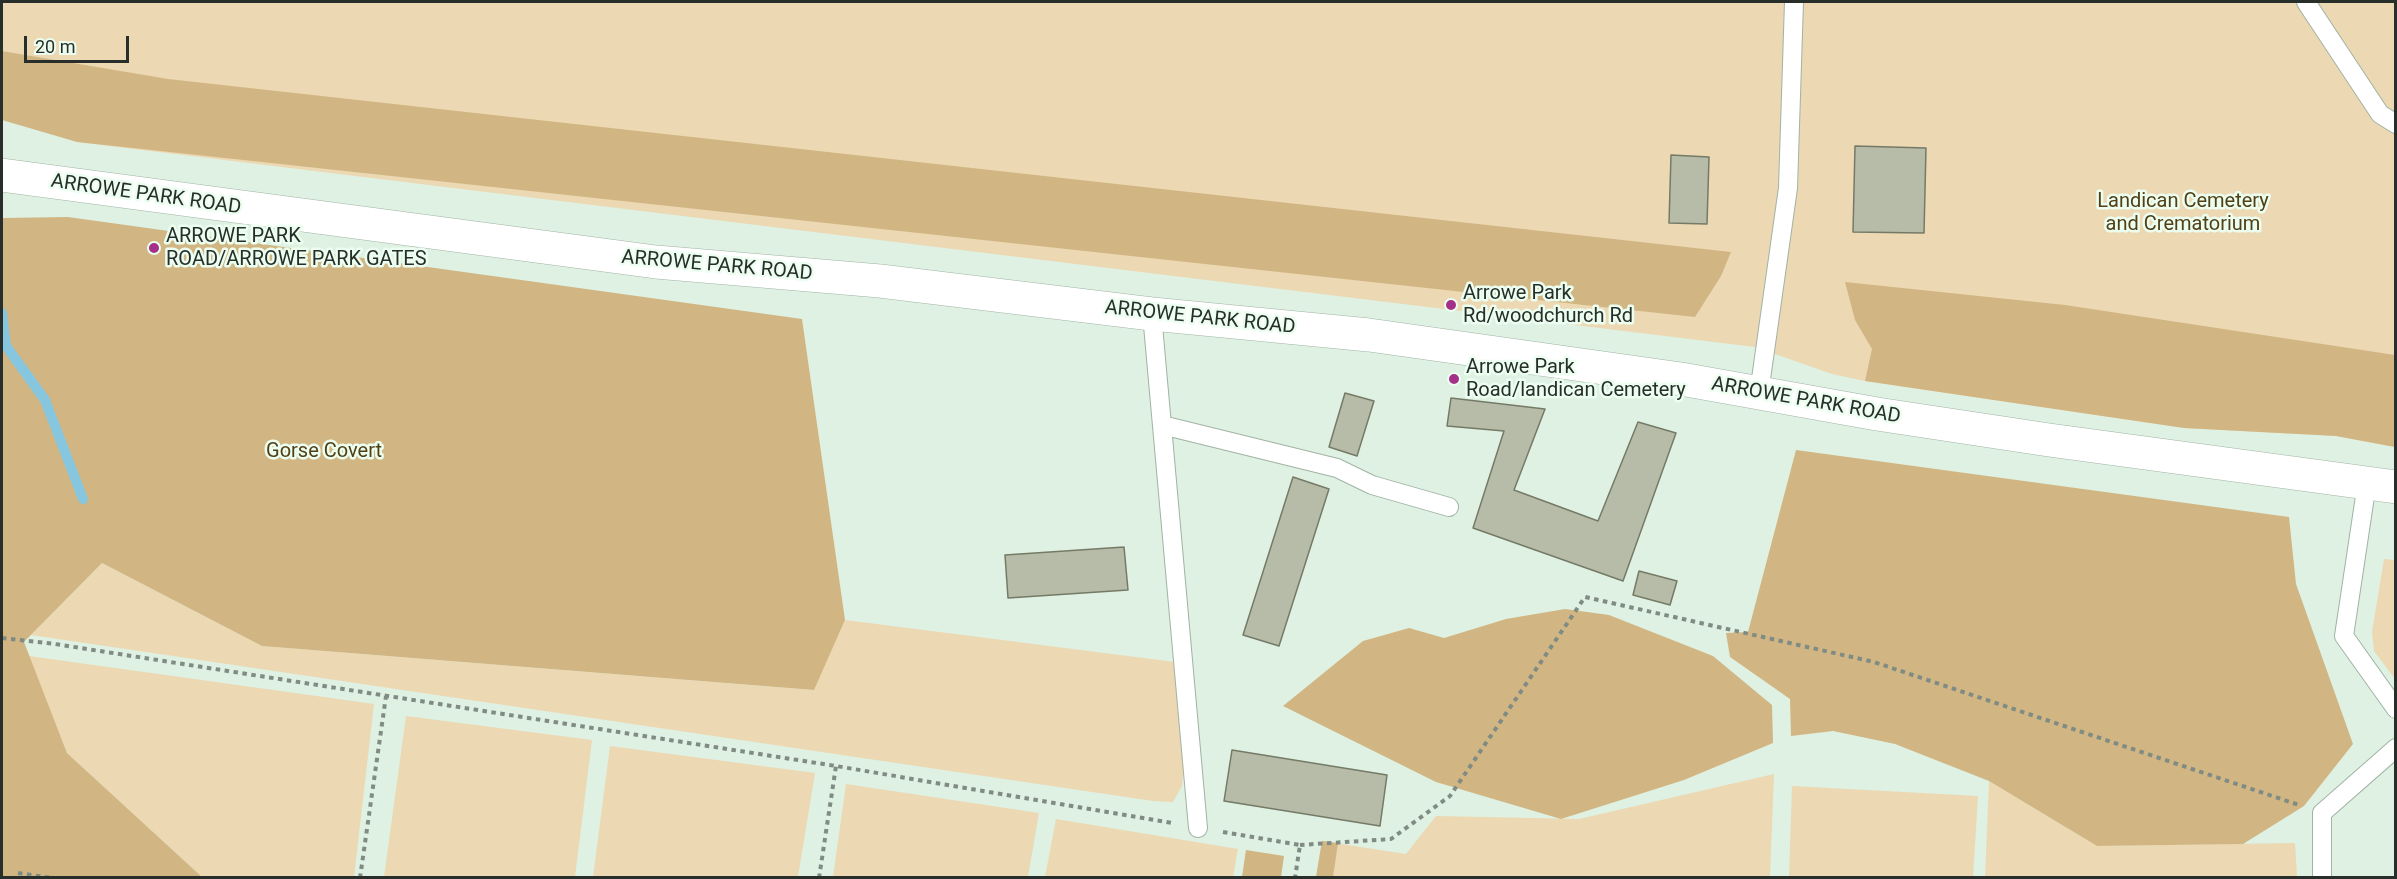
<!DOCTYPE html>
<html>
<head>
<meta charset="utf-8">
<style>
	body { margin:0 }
	#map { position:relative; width:2397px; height:879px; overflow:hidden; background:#def1e2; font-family:Roboto,sans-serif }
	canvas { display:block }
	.frame { position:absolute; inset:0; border:3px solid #282f2a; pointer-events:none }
	.scale { position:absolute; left:24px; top:36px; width:105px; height:27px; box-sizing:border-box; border:3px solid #282f2a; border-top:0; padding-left:8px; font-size:18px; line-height:21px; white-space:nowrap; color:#282f2a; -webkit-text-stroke:4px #ebfef0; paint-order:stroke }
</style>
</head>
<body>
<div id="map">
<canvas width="2397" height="879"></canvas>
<div class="frame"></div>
<div class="scale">20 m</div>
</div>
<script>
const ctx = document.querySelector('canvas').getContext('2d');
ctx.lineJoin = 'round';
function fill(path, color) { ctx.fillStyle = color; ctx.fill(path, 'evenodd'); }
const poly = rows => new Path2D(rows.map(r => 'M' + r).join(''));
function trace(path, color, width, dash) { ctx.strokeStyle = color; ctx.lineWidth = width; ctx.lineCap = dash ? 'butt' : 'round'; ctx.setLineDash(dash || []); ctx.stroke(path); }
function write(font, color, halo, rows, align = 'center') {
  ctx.font = font + ' Roboto,sans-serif'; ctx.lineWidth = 5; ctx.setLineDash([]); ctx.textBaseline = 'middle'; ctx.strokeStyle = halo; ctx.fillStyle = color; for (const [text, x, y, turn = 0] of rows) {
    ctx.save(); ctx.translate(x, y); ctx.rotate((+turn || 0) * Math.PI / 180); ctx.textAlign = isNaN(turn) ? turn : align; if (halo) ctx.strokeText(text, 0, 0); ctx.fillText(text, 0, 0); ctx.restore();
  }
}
const green = poly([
	[2,2,2395,2,2395,447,2336,436,2184,428,1865,381,1832,374,1755,347,77,142,82,65,2,51],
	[2384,559,2395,560,2395,679,2374,651,2372,632],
	[102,563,262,646,813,690,845,620,1175,662,1186,741,1182,786,1173,802,1153,801,31,635],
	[29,656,374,704,354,877,202,877,67,753],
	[406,716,592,740,575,877,384,877],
	[610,746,815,773,798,877,593,877],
	[1774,774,1770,877,1316,878,1322,841,1406,854,1436,816,1579,819],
	[1989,781,2097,846,2295,843,2297,877,1985,878],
	[846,784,1039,813,1028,877,833,877],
	[1792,786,1978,796,1973,877,1789,877],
	[1056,819,1238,849,1233,877,1045,877]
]);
const forest = poly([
	[2,51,168,79,1731,252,1721,276,1695,317,77,142,2,120],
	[68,217,802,319,845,620,814,690,262,646,102,563,24,642,67,753,202,877,2,877,2,218],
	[1845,282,2065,305,2395,355,2395,447,2336,436,2184,428,1865,381,1872,349,1855,320],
	[1796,450,2289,517,2296,584,2353,744,2304,806,2243,844,2097,846,1989,781,1895,744,1833,731,1791,736,1790,699,1730,657,1726,633,1748,632],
	[1565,609,1609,615,1713,656,1772,705,1773,743,1684,780,1561,819,1436,782,1283,706,1363,641,1409,628,1444,638,1506,619],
	[1322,841,1338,843,1333,877,1316,877],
	[1246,850,1284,856,1281,877,1242,877]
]);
const stream = poly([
	[2,313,6,346,45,400,83,499]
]);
const building = poly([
	[1855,146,1926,148,1924,233,1853,232,1855,146],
	[1671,155,1709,157,1707,224,1669,223,1671,155],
	[1345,393,1374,401,1357,456,1329,447,1345,393],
	[1451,398,1545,409,1514,490,1598,521,1638,422,1676,433,1623,581,1473,528,1504,431,1447,426,1451,398],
	[1293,477,1329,489,1279,646,1243,635,1293,477],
	[1124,547,1128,590,1008,598,1005,555,1124,547],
	[1639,571,1677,581,1670,605,1633,595,1639,571],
	[1232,750,1387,775,1380,826,1224,801,1232,750]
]);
const path = poly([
	[2,638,55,644,836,766,1172,823],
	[1223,832,1300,845,1295,878],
	[1300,845,1391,839,1450,796,1585,597,1874,662,2299,805],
	[18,873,52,878],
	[360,878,386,696],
	[819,878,836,766]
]);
const lane = poly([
	[2306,2,2380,114,2396,124],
	[1152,314,1198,828],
	[1759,393,1788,188,1794,2],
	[1162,425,1337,468,1372,485,1449,507],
	[2367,483,2344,636,2396,709],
	[2322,878,2322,813,2396,748]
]);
const primary = poly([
	[2,175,656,262,880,281,1152,314,1369,335,1681,379,1877,414,2049,440,2396,487]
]);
const markers = [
	[154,248,6,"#a53089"],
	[1451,305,6,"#a53089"],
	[1454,379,6,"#a53089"]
];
const streetNames = [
	["ARROWE PARK ROAD",146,195,8],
	["ARROWE PARK ROAD",717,266,5],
	["ARROWE PARK ROAD",1200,318,6],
	["ARROWE PARK ROAD",1806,401,10]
];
const parkNames = [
	["Landican Cemetery",2183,202],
	["and Crematorium",2183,225],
	["Gorse Covert",324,452]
];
const poiNames = [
	["ARROWE PARK",166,237],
	["ROAD/ARROWE PARK GATES",166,260],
	["Arrowe Park",1463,294],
	["Rd/woodchurch Rd",1463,317],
	["Arrowe Park",1466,368],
	["Road/landican Cemetery",1466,391]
];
fill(green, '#ecd8b3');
fill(forest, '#d1b683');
trace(stream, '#86c7df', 10);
fill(building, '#b7bca8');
trace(building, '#757a67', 1.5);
trace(lane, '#a1b3a5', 20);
trace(primary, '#a1b3a5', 34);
trace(path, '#808c83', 4, [4.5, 4.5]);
trace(lane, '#fff', 18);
trace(primary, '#fff', 33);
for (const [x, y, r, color] of markers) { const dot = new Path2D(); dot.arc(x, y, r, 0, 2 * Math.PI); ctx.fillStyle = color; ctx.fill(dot); trace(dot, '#ebfef0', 2); }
write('20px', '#282f2a', '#ebfef0', streetNames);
write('20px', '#523f16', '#ebfef0', parkNames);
write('20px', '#282f2a', '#ebfef0', poiNames, 'left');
</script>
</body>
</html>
